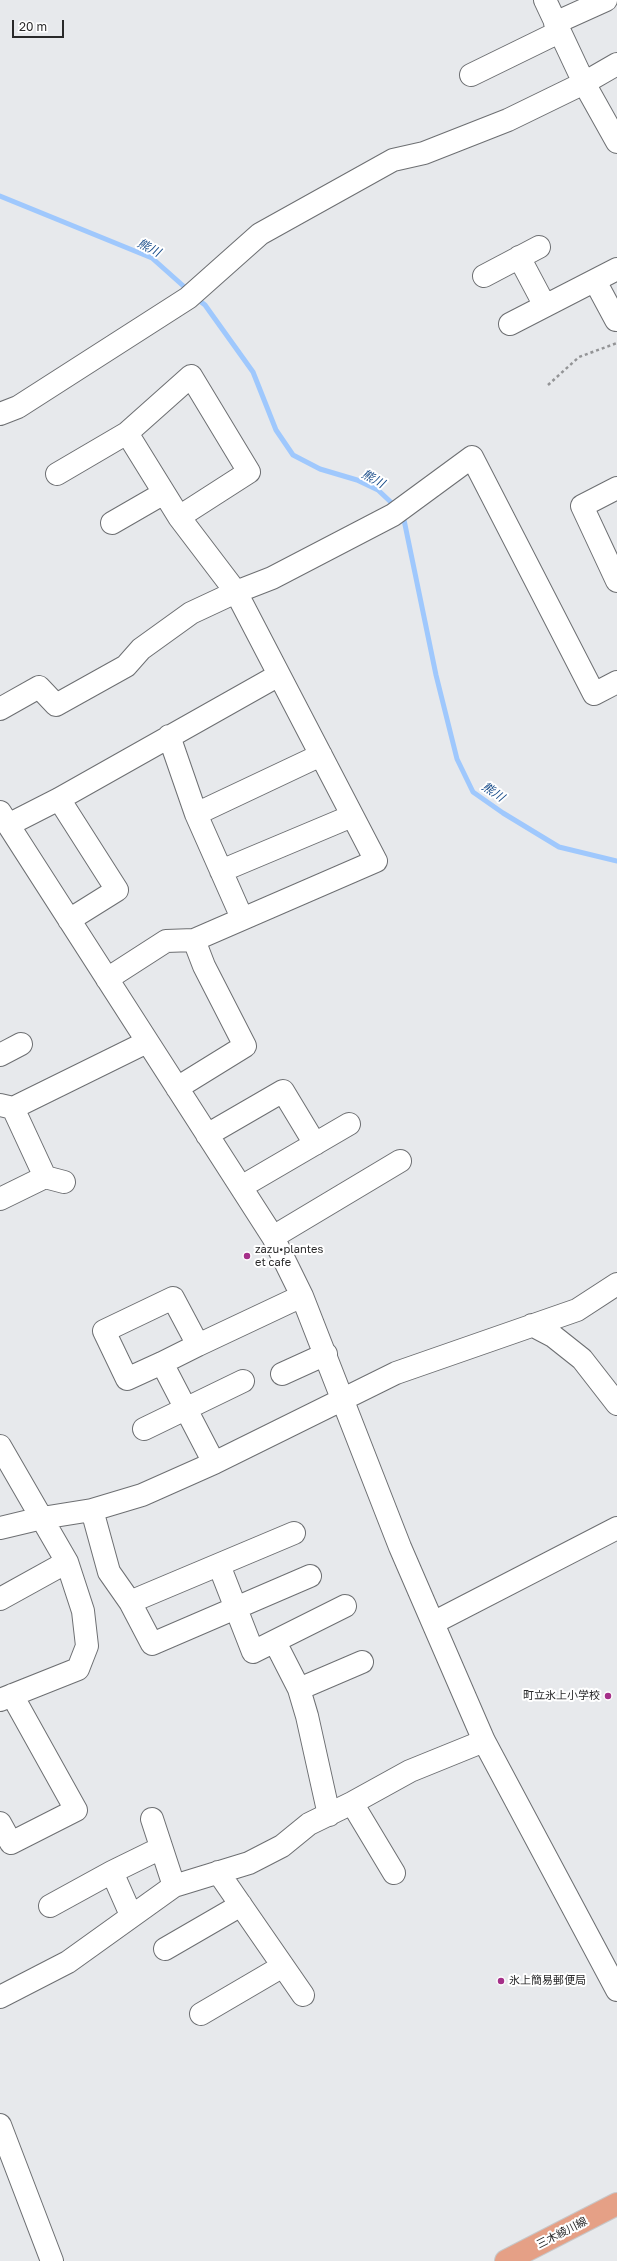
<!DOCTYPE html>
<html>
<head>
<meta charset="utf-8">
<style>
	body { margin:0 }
	#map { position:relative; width:617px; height:2261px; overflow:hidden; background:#e7e9ec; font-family:"Golos Text",sans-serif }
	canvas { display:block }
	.scale { position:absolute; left:12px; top:20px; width:52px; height:18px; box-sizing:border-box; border:2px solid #29292a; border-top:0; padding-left:5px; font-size:12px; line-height:14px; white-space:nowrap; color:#29292a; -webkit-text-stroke:3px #fff; paint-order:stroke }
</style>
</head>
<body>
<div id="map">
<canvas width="617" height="2261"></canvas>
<div class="scale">20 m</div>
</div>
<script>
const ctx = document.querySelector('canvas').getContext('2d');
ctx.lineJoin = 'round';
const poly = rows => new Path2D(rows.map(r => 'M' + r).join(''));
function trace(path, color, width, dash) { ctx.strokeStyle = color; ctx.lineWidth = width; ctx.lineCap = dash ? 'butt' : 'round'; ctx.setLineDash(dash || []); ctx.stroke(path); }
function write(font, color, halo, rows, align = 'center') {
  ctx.font = font + ' "Golos Text","Noto Sans JP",sans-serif'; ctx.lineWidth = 4; ctx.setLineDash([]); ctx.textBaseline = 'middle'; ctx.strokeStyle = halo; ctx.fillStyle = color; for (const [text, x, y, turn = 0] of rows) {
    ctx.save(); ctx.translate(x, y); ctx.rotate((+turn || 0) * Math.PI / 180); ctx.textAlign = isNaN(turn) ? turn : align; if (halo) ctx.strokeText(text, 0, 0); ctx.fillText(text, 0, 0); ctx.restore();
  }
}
const stream = poly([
	[0,196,152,258,189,291],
	[196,298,205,305,253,372,276,430,293,455,320,469,357,480,378,490,396,507],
	[403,515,436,675,457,759,473,792,503,813,559,847,617,861]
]);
const path = poly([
	[548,385,579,357,617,343]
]);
const minor = poly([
	[545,0,584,83,617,142],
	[555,23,606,0],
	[471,75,559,32],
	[519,257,545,306],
	[484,276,539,247],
	[595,281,616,320],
	[510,324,617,269],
	[0,414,18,407,188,298,260,234,393,160,424,153,508,120,584,83,617,64],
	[57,474,127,433,191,376,249,472,179,517],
	[617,488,582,506,617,581],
	[112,523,164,493],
	[0,709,39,687,56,705,126,666,141,649,191,613,236,592,272,578,393,515,472,457,594,694,617,682],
	[169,736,196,814,242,918],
	[59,799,117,890,69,920],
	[0,812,273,1237,302,1296,400,1547,484,1741,617,1990],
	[196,814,321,755],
	[8,825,59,799,279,675],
	[221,871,352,816],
	[107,979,166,941,194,940,376,861,236,592,179,517,127,433],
	[0,1055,21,1044],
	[177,1088,245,1046,204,966,194,940],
	[0,1105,13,1108,45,1177,64,1182],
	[13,1108,147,1042],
	[207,1135,283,1091,315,1144],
	[241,1187,349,1124],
	[0,1199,45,1177],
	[273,1237,400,1161],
	[532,1325,553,1336,582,1359,617,1404],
	[198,1345,173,1298,104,1331,127,1379,162,1363,198,1345,302,1296],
	[162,1363,214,1463],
	[282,1374,326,1354],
	[144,1429,243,1381],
	[0,1446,67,1562,83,1611,87,1646,78,1669,0,1700],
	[92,1510,109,1572,130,1602,152,1644,310,1576],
	[0,1528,42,1518,92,1510,142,1495,214,1463,396,1373,577,1310,617,1284],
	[219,1565,253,1652,345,1606],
	[0,1599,67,1562],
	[130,1602,294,1533],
	[433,1623,617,1528],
	[275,1642,299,1689,307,1716,329,1815],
	[299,1689,362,1662],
	[352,1803,394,1873],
	[152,1819,174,1886],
	[0,1823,11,1843,76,1810,12,1695],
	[112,1872,131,1915],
	[218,1872,303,1995],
	[50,1906,112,1872,161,1848],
	[165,1949,241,1905],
	[0,1997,68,1962,174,1886,249,1863,282,1846,309,1824,352,1803,410,1771,484,1741],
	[201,2014,283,1966],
	[0,2125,52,2261]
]);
const major = poly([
	[506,2261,617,2204]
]);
const markers = [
	[247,1256,4,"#a53089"],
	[608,1696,4,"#a53089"],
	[501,1981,4,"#a53089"]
];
const poiNames = [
	["zazu•plantes",255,1250],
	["et cafe",255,1263],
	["町立氷上小学校",600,1696,"right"],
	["氷上簡易郵便局",509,1981]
];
const streetNames = [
	["三木綾川線",562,2233,-27]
];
const waterNames = [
	["熊川",149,248,28],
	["熊川",373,479,29],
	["熊川",493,792,34]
];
trace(stream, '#9fc8fd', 5);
trace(minor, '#6d6f72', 24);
trace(major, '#c7c7c8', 24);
trace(path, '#939496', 2.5, [3, 3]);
trace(minor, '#fff', 22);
trace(major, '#e5a086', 22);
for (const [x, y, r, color] of markers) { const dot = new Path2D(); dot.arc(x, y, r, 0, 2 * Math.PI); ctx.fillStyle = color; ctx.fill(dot); trace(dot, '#fff', 1.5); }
write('11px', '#29292a', '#fff', poiNames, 'left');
write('11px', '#29292a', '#fff', streetNames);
write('italic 12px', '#164a88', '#fff', waterNames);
</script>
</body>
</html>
